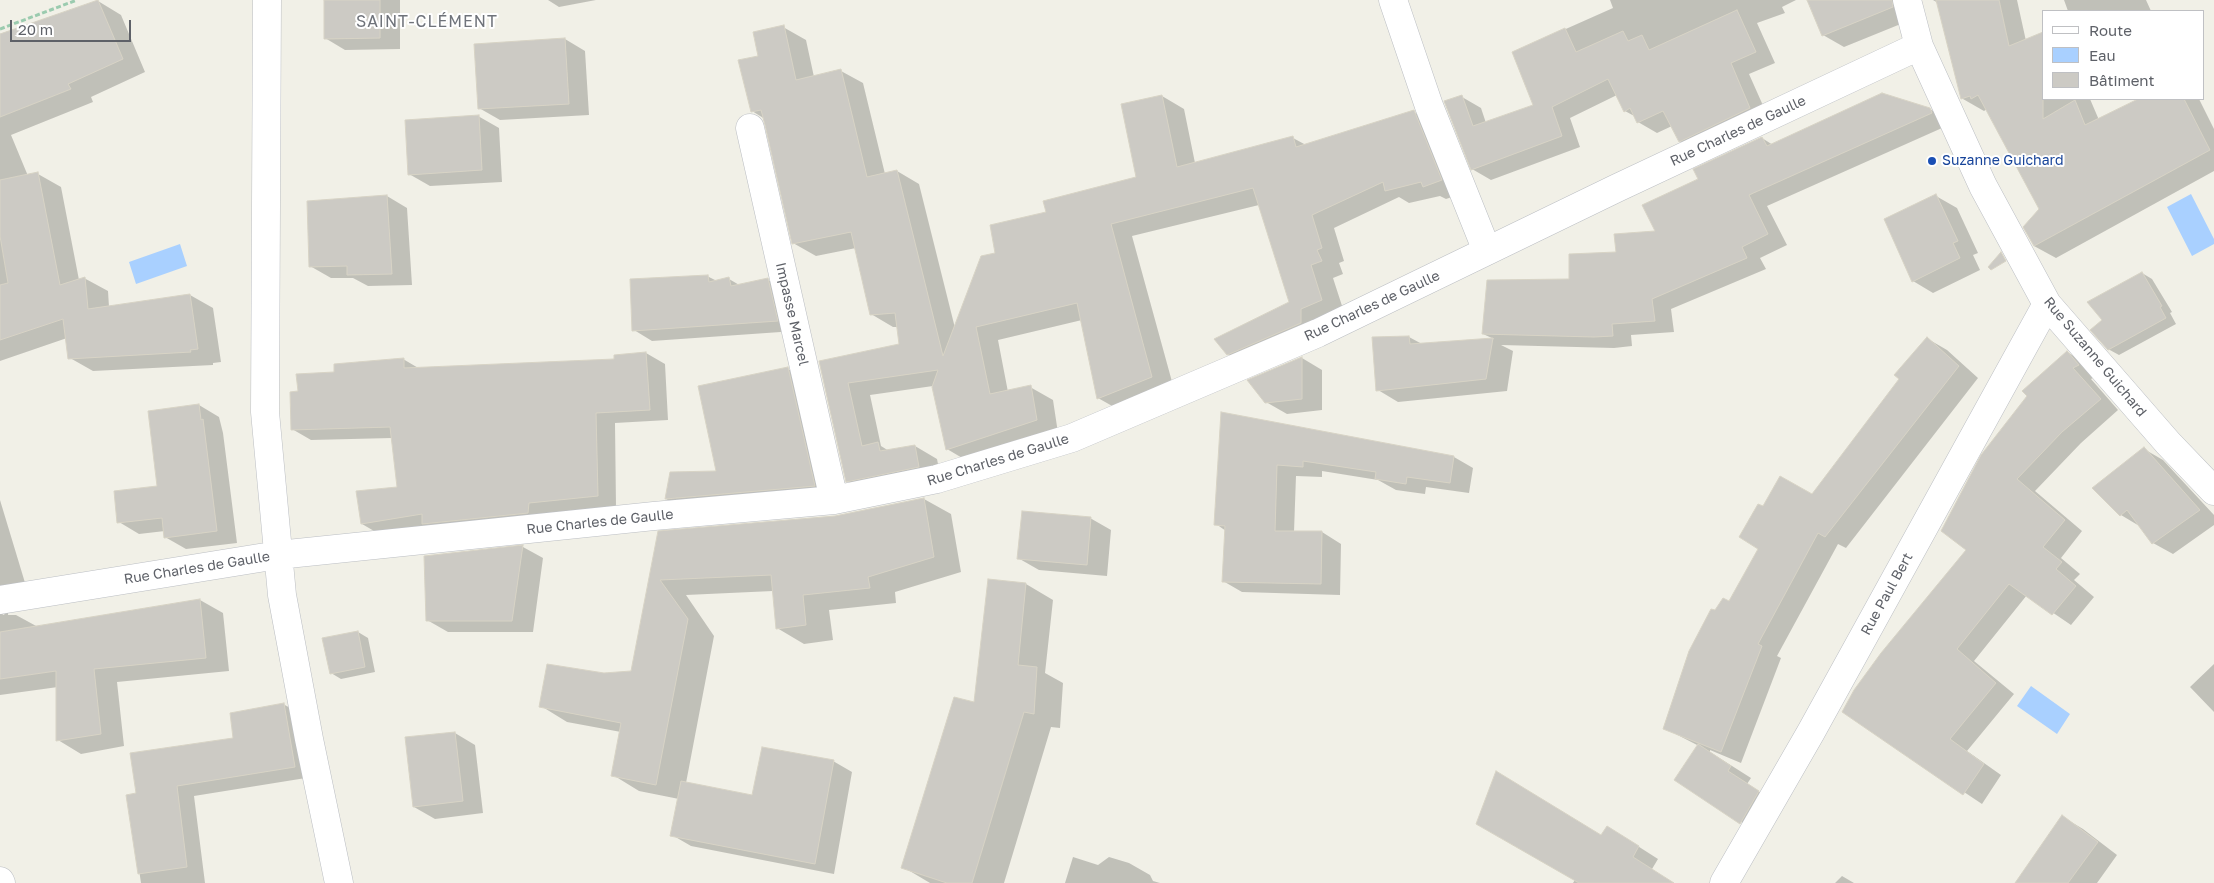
<!DOCTYPE html>
<html>
<head>
<meta charset="utf-8">
<style>
  body { margin:0 }
  #map { position:relative; width:2214px; height:883px; overflow:hidden; background:#f1f0e7; font-family:"Golos Text",sans-serif }
  canvas { display:block }
  .legend { position:absolute; left:2042px; top:10px; width:162px; height:90px; box-sizing:border-box; background:#fff; border:1px solid #bfc0c3; margin:0; padding:6px 9px; list-style:none; font-size:15px; color:#5e6168 }
  .legend li { display:flex; align-items:center; gap:10px; height:25px }
  .legend b { width:25px; border:1px solid #bfc0c3 }
  .scale { position:absolute; left:10px; top:20px; width:121px; height:22px; box-sizing:border-box; border:2px solid #5e6168; border-top:0; padding-left:6px; font-size:15px; line-height:18px; white-space:nowrap; color:#5e6168; -webkit-text-stroke:4px #fff; paint-order:stroke }
</style>
</head>
<body>
<div id="map">
<canvas width="2214" height="883"></canvas>
<ul class="legend">
<li><b style="height:6px;background:#fff"></b>Route</li>
<li><b style="height:14px;background:#a9d0ff"></b>Eau</li>
<li><b style="height:14px;background:#cccac4"></b>Bâtiment</li>
</ul>
<div class="scale">20 m</div>
</div>
<script>
const c = document.querySelector('canvas').getContext('2d');
c.lineJoin = 'round';
function fillPath(path, color) {
  c.fillStyle = color;
  c.fill(path, 'evenodd');
}
function shape(rows) {
  const path = new Path2D();
  for (const r of rows) {
    path.moveTo(r[0], r[1]);
    for (let i = 2; i < r.length; i += 2) path.lineTo(r[i], r[i + 1]);
  }
  return path;
}
function strokePath(path, color, width, dash) {
  c.strokeStyle = color;
  c.lineWidth = width;
  c.lineCap = dash ? 'butt' : 'round';
  c.setLineDash(dash || []);
  c.stroke(path);
}
function label(font, color, halo, rows, align = 'center') {
  c.font = font + ' "Golos Text",sans-serif';
  c.lineWidth = 4;
  c.setLineDash([]);
  c.textBaseline = 'middle';
  c.strokeStyle = halo;
  c.fillStyle = color;
  for (const [text, x, y, turn = 0] of rows) {
    c.save();
    c.translate(x, y);
    c.rotate((+turn || 0) * Math.PI / 180);
    c.textAlign = isNaN(turn) ? turn : align;
    if (halo) c.strokeText(text, 0, 0);
    c.fillText(text, 0, 0);
    c.restore();
  }
}
const water = shape([
  [2191,194,2214,239,2214,244,2192,256,2167,207],
  [180,244,187,266,136,284,129,262],
  [2031,686,2070,714,2057,734,2017,706]
]);
const shadow = shape([
  [325,0,400,0,400,49,345,50,325,38],
  [548,0,596,0,559,7],
  [1610,0,1796,0,1782,7,1785,13,1757,23,1775,63,1749,74,1769,119,1699,152,1680,141,1672,126,1657,133,1638,122,1636,117,1625,111,1617,95,1570,118,1580,147,1491,180,1472,169,1462,97,1481,108,1486,123,1535,106,1514,52,1613,8],
  [1809,0,1919,0,1913,19,1844,47,1823,35],
  [1933,0,2017,0,2026,41,2043,99,2090,99,2099,120,2140,99,2199,99,2214,129,2214,171,2056,258,2034,246,2040,209,1987,109,1984,111,1963,99,1938,3],
  [2064,0,2146,0,2151,11,2068,11],
  [98,1,121,15,145,72,91,97,93,102,11,135,28,176,38,174,61,187,79,280,84,278,108,291,109,307,190,295,213,308,221,362,213,363,213,365,93,371,70,358,67,338,0,361,0,34],
  [783,27,806,40,814,77,841,71,863,83,885,174,897,171,919,184,955,328,996,254,1047,213,1138,178,1162,96,1184,109,1195,163,1293,138,1306,145,1414,112,1436,125,1464,193,1446,199,1440,196,1409,203,1399,197,1334,228,1344,261,1339,263,1343,274,1333,278,1344,312,1250,367,1228,354,1290,303,1259,205,1132,236,1174,389,1121,411,1098,398,1082,320,998,340,1008,392,1030,387,1053,400,1058,433,969,462,947,449,933,386,870,395,881,446,889,451,915,446,937,459,941,479,869,494,847,481,820,362,901,345,898,327,893,327,871,314,856,248,816,256,793,243,765,119,752,111,759,57],
  [565,39,585,51,589,115,500,120,479,108],
  [1930,109,1949,121,1951,124,1767,206,1787,245,1760,258,1766,269,1671,309,1674,332,1631,335,1632,346,1614,348,1501,345,1513,351,1507,391,1398,402,1378,390,1409,337,1422,344,1494,339,1483,334,1570,280,1657,232,1700,179,1762,138,1773,145],
  [478,116,499,128,502,182,430,186,409,174],
  [387,196,407,208,412,285,368,286,353,278,331,278,310,266],
  [1936,196,1957,208,1978,253,1973,255,1980,270,1933,293,1913,281],
  [2142,273,2152,279,2172,312,2170,313,2176,324,2119,355,2108,349,2103,320],
  [707,276,717,281,729,279,741,286,768,280,786,290,795,331,652,341,634,330],
  [1928,339,1947,350,1978,378,1846,548,1838,544,1777,656,1781,658,1741,763,1710,750,1710,752,1751,778,1747,784,1778,804,1761,834,1741,822,1699,746,1664,728,1715,612,1730,603,1759,549,1763,508,1812,495,1901,379],
  [2067,352,2086,363,2097,376,2091,379,2118,410,2081,443,2035,491,2082,531,2061,558,2080,574,2074,580,2094,597,2071,625,2027,595,1974,661,2014,694,1967,751,2001,775,1982,804,1844,712,1968,550],
  [646,353,665,364,668,420,615,423,616,507,381,535,362,524,399,489,392,438,311,440,292,429,299,392,335,373,403,359,420,369,615,361],
  [1302,358,1322,370,1322,410,1287,414,1266,402],
  [788,369,809,381,835,497,687,511,666,499,717,472],
  [199,405,219,417,223,433,237,543,186,549,165,537,165,531,139,534,119,522,158,487],
  [1223,414,1454,457,1473,468,1469,493,1426,487,1425,494,1396,490,1378,480,1322,471,1322,477,1296,476,1294,532,1322,532,1341,544,1340,595,1242,592,1223,581,1226,531,1216,524],
  [2144,449,2163,460,2214,515,2214,525,2173,554,2153,543,2141,527,2121,515,2094,488],
  [924,499,951,514,961,572,895,592,896,603,829,610,833,640,804,644,777,628,773,591,686,595,714,636,686,783,753,797,833,761,852,772,834,874,691,846,672,835,679,799,639,791,613,775,621,732,567,722,541,706,604,674,632,672,659,532,836,517],
  [0,500,29,596,8,608,8,615,16,615,38,627,200,600,223,613,229,671,117,682,124,746,81,754,58,740,58,687,0,695,0,613,4,615,5,613,0,610],
  [1090,518,1111,530,1107,576,1039,570,1018,558],
  [523,547,543,558,533,632,448,632,427,620,425,557],
  [1026,584,1053,600,1045,673,1063,683,1060,728,1051,727,1004,883,930,883,903,867],
  [358,632,368,638,375,672,341,679,331,673],
  [2214,664,2214,712,2190,687],
  [283,704,301,714,312,777,194,796,205,883,141,883,128,796,138,794,235,739],
  [455,733,475,745,483,813,435,819,414,807],
  [2063,817,2083,829,2117,855,2097,883,2016,883],
  [1608,827,1658,859,1652,869,1668,883,1573,883],
  [1073,857,1098,865,1109,857,1129,863,1150,875,1153,881,1160,883,1065,883],
  [1842,876,1854,883,1835,883]
]);
const building = shape([
  [98,0,123,59,68,84,71,89,0,117,0,34,98,0],
  [324,0,380,0,380,38,324,39,324,0],
  [1807,0,1892,0,1893,7,1822,36,1807,0],
  [1936,0,1999,0,2009,46,2043,32,2043,119,2075,100,2085,125,2138,99,2184,99,2210,150,2034,246,2023,227,2039,209,1978,95,1971,99,1970,96,1961,99,1936,0],
  [1737,10,1756,52,1731,63,1750,108,1679,142,1663,111,1637,123,1630,108,1624,112,1608,79,1552,107,1562,136,1471,170,1444,101,1462,95,1473,126,1533,105,1512,52,1565,28,1576,52,1623,31,1628,41,1642,35,1649,50,1737,10],
  [784,25,796,80,841,69,867,177,897,170,943,356,981,256,995,253,990,225,1046,212,1043,201,1136,177,1121,104,1162,95,1177,167,1293,136,1296,147,1414,110,1442,180,1423,187,1421,182,1385,191,1383,182,1312,215,1322,248,1317,250,1322,261,1311,265,1322,300,1301,309,1301,323,1227,355,1214,339,1289,302,1253,188,1111,224,1152,377,1097,399,1077,303,976,327,990,394,1031,385,1037,420,946,450,932,387,938,370,848,383,862,446,878,442,880,451,915,445,919,467,846,482,819,361,899,344,895,313,870,315,851,232,792,244,765,125,761,110,751,112,738,60,758,56,753,32,784,25],
  [565,38,569,104,478,109,474,44,565,38],
  [1882,93,1930,108,1932,113,1749,195,1768,234,1742,247,1747,258,1652,299,1655,321,1612,324,1613,336,1594,337,1482,334,1487,280,1569,279,1569,254,1616,252,1614,234,1655,231,1642,205,1698,179,1693,169,1762,137,1767,146,1882,93],
  [479,115,482,170,408,175,405,120,479,115],
  [38,172,60,285,85,277,88,309,190,294,198,349,190,350,191,352,68,359,63,319,0,340,0,285,8,283,0,236,0,180,38,172],
  [1936,194,1958,241,1953,243,1960,258,1912,282,1884,219,1936,194],
  [387,195,392,274,347,275,347,266,309,267,307,201,387,195],
  [2001,252,2006,261,1991,270,1988,267,2001,252],
  [2142,272,2162,306,2160,307,2166,318,2108,350,2090,330,2102,320,2087,302,2142,272],
  [708,275,709,282,729,277,731,286,768,278,778,321,632,331,630,279,708,275],
  [1409,336,1410,344,1493,338,1486,379,1376,391,1372,337,1409,336],
  [1927,337,1959,366,1825,537,1818,533,1758,644,1762,646,1721,752,1663,729,1689,651,1711,609,1715,610,1723,598,1729,601,1758,549,1739,537,1758,504,1763,506,1780,476,1812,494,1899,379,1894,375,1927,337],
  [2067,351,2079,365,2073,368,2101,399,2062,432,2017,479,2065,520,2043,547,2062,562,2056,569,2076,586,2052,615,2009,584,1957,649,1996,683,1950,739,1984,764,1963,795,1842,712,1854,690,1881,653,1966,550,1941,531,1981,455,2027,396,2022,391,2067,351],
  [646,352,650,410,596,413,598,496,529,503,528,513,422,524,422,514,361,524,356,491,397,487,390,427,291,430,290,392,298,391,296,374,334,372,334,364,404,358,404,368,614,359,614,355,646,352],
  [1302,357,1302,399,1265,403,1247,380,1302,357],
  [788,367,815,486,665,499,670,472,716,471,698,386,788,367],
  [199,404,201,420,203,419,217,531,164,538,162,518,117,523,114,491,157,486,148,411,199,404],
  [1221,412,1454,456,1450,483,1407,477,1406,484,1375,479,1376,472,1303,461,1303,467,1277,465,1275,531,1322,531,1321,584,1222,582,1225,526,1214,525,1221,412],
  [2144,447,2200,510,2152,544,2127,510,2120,516,2092,488,2144,447],
  [924,498,934,557,868,577,870,588,803,595,806,625,776,629,771,575,660,580,688,619,656,785,611,776,621,723,539,707,547,664,604,673,631,671,658,531,835,516,924,498],
  [1022,511,1091,517,1087,565,1017,559,1022,511],
  [523,545,512,621,426,621,424,556,523,545],
  [988,579,1026,583,1018,665,1037,667,1034,714,1024,712,972,883,947,883,901,868,954,697,974,702,988,579],
  [200,599,206,658,94,669,101,734,56,741,56,671,0,679,0,632,200,599],
  [358,631,365,667,330,674,322,638,358,631],
  [284,703,295,767,177,786,187,867,138,874,126,795,136,793,130,753,233,738,230,713,284,703],
  [455,732,463,801,413,807,405,737,455,732],
  [1698,744,1731,766,1728,771,1759,791,1740,824,1674,780,1698,744],
  [762,747,834,760,815,864,670,836,681,781,752,795,762,747],
  [1496,771,1601,835,1607,826,1639,846,1633,857,1674,883,1579,883,1476,824,1496,771],
  [2062,815,2098,842,2068,883,2015,883,2062,815]
]);
const path = shape([
  [0,29,77,0]
]);
const minor = shape([
  [267,0,265,412,282,595,309,739,339,883],
  [1393,0,1429,106,1487,251],
  [1907,0,1919,46,1983,186,2047,304,2168,443,2214,491],
  [750,128,834,500],
  [0,600,278,555,654,516,834,500,937,479,1072,438,1318,333,1617,188,1919,46],
  [0,881,1,883],
  [1724,883,1811,732,2047,304]
]);
const markers = [
  [1932,161,5,"#1a4fb4"]
];
const streetNames = [
  ["Rue Charles de Gaulle",1738,131,-25],
  ["Rue Charles de Gaulle",1372,306,-25],
  ["Impasse Marcel",792,314,77],
  ["Rue Suzanne Guichard",2095,357,50],
  ["Rue Charles de Gaulle",998,460,-17],
  ["Rue Charles de Gaulle",600,522,-6],
  ["Rue Charles de Gaulle",197,568,-9],
  ["Rue Paul Bert",1887,594,-61]
];
const transitNames = [
  ["Suzanne Guichard",1942,161]
];
const quarterNames = [
  ["SAINT-CLÉMENT",427,22]
];
fillPath(water, '#a9d0ff');
fillPath(shadow, '#0003');
fillPath(building, '#cccac4');
strokePath(building, '#d7d3c5', 1);
strokePath(minor, '#bbbec3', 29);
strokePath(path, '#9bcbaf', 3, [5, 2.5]);
strokePath(minor, '#fff', 28);
for (const [x, y, r, color] of markers) {
  const dot = new Path2D();
  dot.arc(x, y, r, 0, 2 * Math.PI);
  c.fillStyle = color;
  c.fill(dot);
  strokePath(dot, '#fff', 2);
}
label('14px', '#5e6168', '#fff', streetNames);
label('14px', '#164399', '#fff', transitNames, 'left');
c.letterSpacing = '1px';
label('16px', '#6f737a', '#fff', quarterNames);
c.letterSpacing = '0px';
</script>
</body>
</html>
